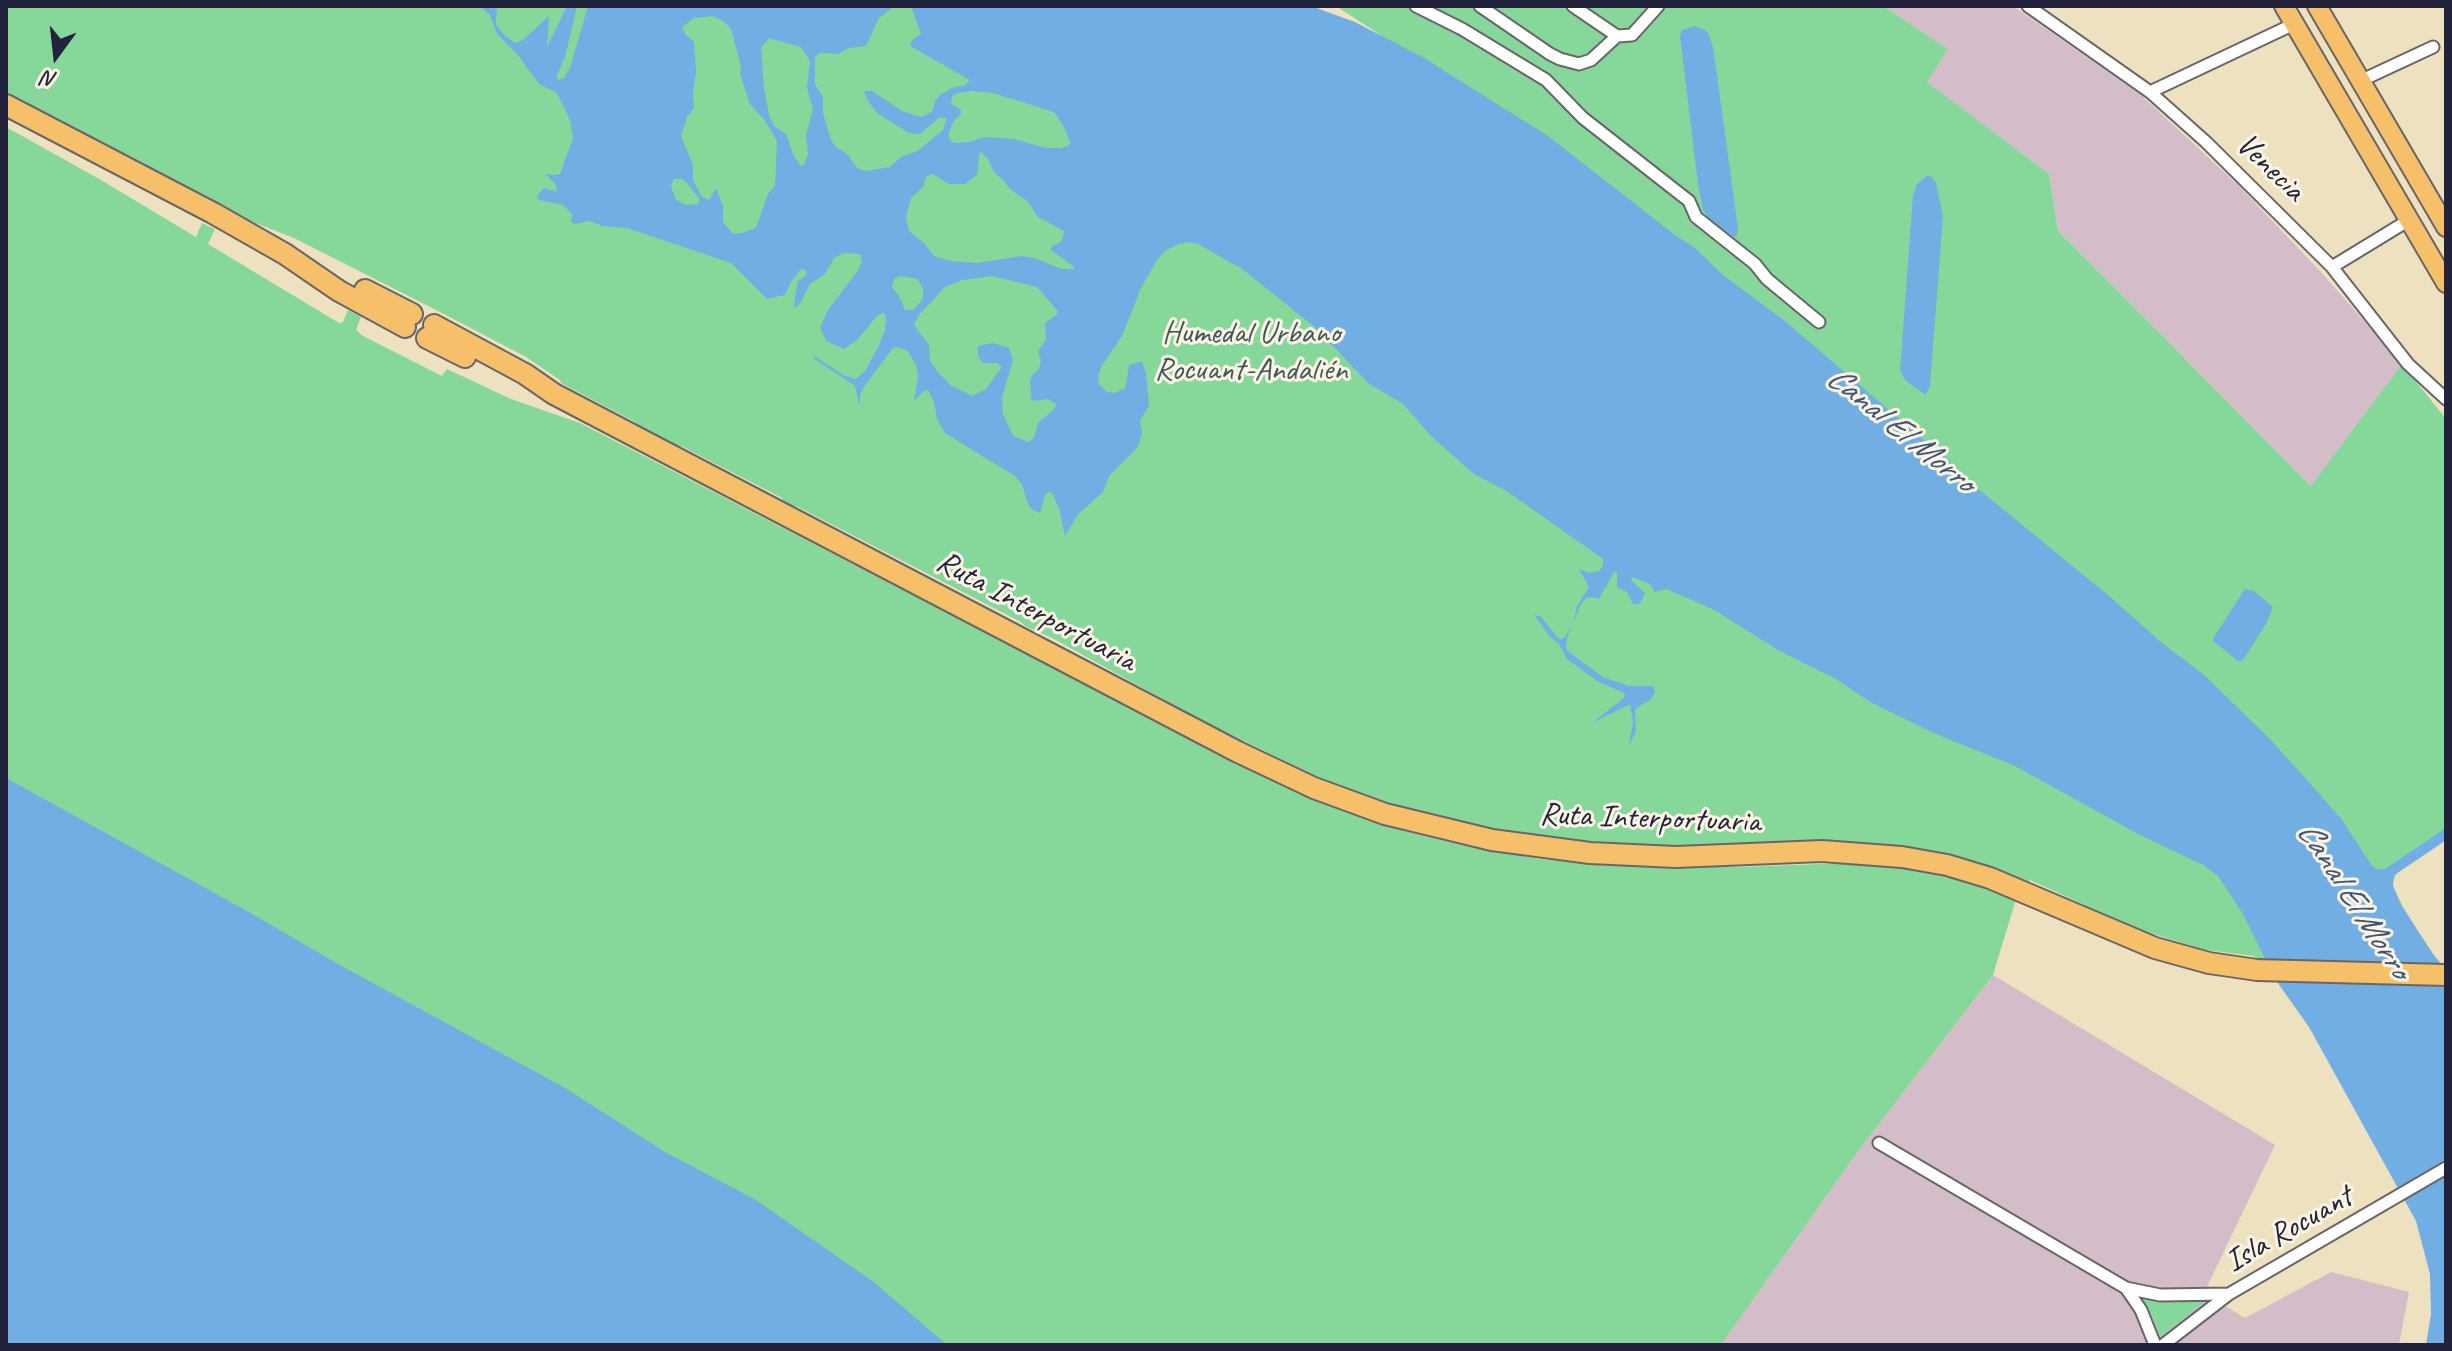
<!DOCTYPE html>
<html>
<head>
<meta charset="utf-8">
<style>
  body { margin:0 }
  #map { position:relative; width:2452px; height:1351px; overflow:hidden; background:#eee1bf; font-family:Caveat,sans-serif }
  canvas { display:block }
  .frame { position:absolute; inset:0; border:8px solid #22223b; pointer-events:none }
  .north { position:absolute; left:16px; top:16px; width:80px; height:80px; -webkit-text-stroke:6px #fcf5e5; paint-order:stroke; rotate:195deg; font-size:22px; font-weight:700; line-height:32px; text-align:center; color:#22223b }
  .north::after { content:''; display:block; margin:auto; width:28px; height:36px; background:#22223b; clip-path:polygon(50% 0,100% 100%,50% 72%,0 100%) }
</style>
</head>
<body>
<div id="map">
<canvas width="2452" height="1351"></canvas>
<div class="frame"></div>
<div class="north">N</div>
</div>
<script>
const c = document.querySelector('canvas').getContext('2d');
c.lineJoin = 'round';
function fillPath(path, color) {
  c.fillStyle = color;
  c.fill(path, 'evenodd');
}
function shape(rows) {
  const path = new Path2D();
  for (const r of rows) {
    path.moveTo(r[0], r[1]);
    for (let i = 2; i < r.length; i += 2) path.lineTo(r[i], r[i + 1]);
  }
  return path;
}
function strokePath(path, color, width, dash) {
  c.strokeStyle = color;
  c.lineWidth = width;
  c.lineCap = dash ? 'butt' : 'round';
  c.setLineDash(dash || []);
  c.stroke(path);
}
function label(font, color, halo, rows, align = 'center') {
  c.font = font + ' Caveat,sans-serif';
  c.lineWidth = 6;
  c.setLineDash([]);
  c.textBaseline = 'middle';
  c.strokeStyle = halo;
  c.fillStyle = color;
  for (const [text, x, y, turn = 0] of rows) {
    c.save();
    c.translate(x, y);
    c.rotate((+turn || 0) * Math.PI / 180);
    c.textAlign = isNaN(turn) ? turn : align;
    if (halo) c.strokeText(text, 0, 0);
    c.fillText(text, 0, 0);
    c.restore();
  }
}
const industrial = shape([
  [1883,6,2013,6,2142,96,2240,187,2319,270,2402,364,2312,487,2058,231,2049,174,1926,82,1948,49],
  [1993,975,2275,1145,2204,1293,2245,1318,2331,1272,2409,1292,2399,1345,1721,1345,1856,1154]
]);
const green = shape([
  [6,6,1312,6,1382,36,1336,6,1883,6,1948,49,1927,82,2049,174,2058,231,2311,486,2402,364,2446,419,2446,830,2395,866,2398,869,2392,884,2403,907,2424,942,2446,971,2446,1345,2434,1308,2429,1265,2420,1226,2382,1150,2307,1022,2278,980,2254,956,2206,950,2137,929,2030,880,2027,883,1919,850,1839,842,1677,847,1566,840,1502,832,1393,806,1335,785,1204,722,1054,639,1025,626,1021,622,796,506,793,508,785,504,782,498,681,446,675,447,637,425,635,422,561,383,560,380,526,357,442,313,294,238,253,222,232,211,229,212,209,202,205,197,6,93],
  [6,127,101,180,196,237,202,223,215,229,208,244,339,323,343,322,348,310,361,317,356,330,363,336,442,376,447,369,511,399,580,423,1073,678,1218,755,1314,799,1389,827,1419,835,1479,849,1540,859,1602,865,1650,867,1741,867,1848,863,1892,866,1956,879,2016,899,1993,975,1856,1154,1721,1345,835,1345,6,845],
  [2137,1297,2167,1301,2208,1299,2160,1337,2153,1317]
]);
const water = shape([
  [479,6,497,6,496,24,503,34,515,43,523,40,549,16,547,47,567,6,577,6,565,57,556,77,558,80,564,78,570,68,588,6,895,6,879,18,866,46,849,48,838,54,820,53,815,57,815,84,823,97,823,113,831,140,835,146,848,155,857,168,865,171,890,167,901,157,919,150,943,130,947,119,940,117,920,134,909,133,877,113,868,101,864,91,872,91,902,111,921,117,932,112,935,101,940,95,952,88,965,85,970,80,910,46,912,40,921,34,911,6,1311,6,1355,22,1424,58,1548,136,1675,235,1695,248,1723,275,1785,321,1918,435,1934,447,1977,488,2109,596,2162,643,2204,675,2269,738,2315,789,2342,820,2372,866,2377,869,2390,870,2394,874,2393,886,2400,903,2433,954,2446,970,2446,1345,2426,1345,2431,1314,2430,1274,2416,1221,2309,1027,2275,979,2243,914,2218,876,2205,866,2140,835,2013,765,1938,735,1872,703,1836,679,1778,650,1716,611,1692,600,1666,589,1655,592,1650,584,1632,577,1631,580,1645,593,1640,604,1633,604,1627,592,1617,587,1617,572,1614,572,1599,599,1592,597,1586,598,1581,604,1567,638,1566,650,1603,677,1629,686,1651,686,1654,687,1655,692,1651,699,1635,709,1636,732,1629,745,1633,723,1630,704,1592,723,1625,697,1624,693,1597,681,1567,659,1559,644,1549,636,1534,614,1541,617,1558,638,1561,639,1565,637,1573,624,1577,606,1589,587,1579,569,1590,573,1599,571,1603,566,1603,559,1508,492,1474,474,1431,436,1403,404,1368,383,1316,328,1242,269,1198,244,1190,242,1179,244,1165,251,1157,260,1141,288,1122,336,1101,367,1098,377,1099,384,1107,392,1114,393,1124,389,1126,385,1129,365,1142,361,1146,374,1149,406,1140,420,1142,433,1138,447,1109,476,1103,492,1078,514,1065,536,1059,508,1052,493,1048,492,1045,495,1040,513,1033,510,1028,504,1022,485,1015,476,945,433,937,419,934,402,929,391,925,390,914,401,918,376,916,365,908,351,897,347,893,348,866,384,861,392,859,405,855,386,815,359,813,355,845,376,856,379,865,371,879,345,885,330,886,317,884,313,878,315,857,340,844,349,826,341,820,327,828,310,859,269,862,261,860,254,844,253,834,258,825,274,810,284,800,304,794,308,797,282,806,275,807,272,805,270,801,269,791,282,785,295,767,299,731,263,627,228,602,226,590,221,575,224,571,222,572,214,563,205,539,200,537,196,544,188,557,192,556,185,546,174,554,175,560,174,573,138,570,120,557,93,539,84,517,54,497,34,490,15],
  [713,16,723,21,731,29,741,66,740,74,750,104,765,121,777,141,775,186,768,194,756,228,742,233,733,234,723,222,723,206,716,188,709,200,702,197,693,180,693,165,681,136,687,117,694,108,693,92,696,72,694,42,685,34,682,27,694,18],
  [769,38,801,47,810,61,807,88,813,109,806,135,808,154,804,165,801,166,794,157,786,134,775,127,769,115,764,88,761,48],
  [972,91,993,93,1054,112,1063,125,1070,142,1069,146,1061,148,1046,148,1014,139,984,137,969,142,954,143,948,137,949,133,953,122,961,114,961,110,951,104,952,96,958,93],
  [980,151,988,159,994,172,1003,180,1010,189,1027,201,1038,217,1064,231,1062,241,1051,247,1051,250,1073,266,1075,269,1062,269,1034,258,1022,256,977,263,950,261,934,256,925,244,909,231,906,217,911,198,923,187,926,177,933,174,949,184,965,184,977,175],
  [674,179,682,179,687,183,700,200,698,204,687,205,676,200,671,186],
  [900,276,917,279,923,288,923,299,913,310,905,310,899,296,892,287,894,279],
  [992,276,1037,287,1058,311,1056,315,1045,323,1046,340,1038,351,1041,361,1039,369,1033,374,1030,381,1031,399,1034,401,1048,399,1056,404,1055,408,1038,423,1034,438,1028,442,1013,436,1003,414,1002,397,1013,360,1009,348,993,343,978,346,978,357,983,363,997,363,1002,367,986,389,972,396,950,385,938,372,930,361,929,345,914,325,919,315,945,287,963,280],
  [1695,26,1707,31,1713,47,1738,228,1737,235,1734,237,1710,220,1703,210,1698,184,1680,36,1682,30],
  [1927,176,1932,177,1936,183,1943,216,1930,386,1926,395,1906,381,1900,371,1913,195,1917,184],
  [2245,589,2254,591,2273,607,2266,624,2243,660,2238,661,2213,641,2214,637],
  [6,778,247,911,338,964,565,1088,665,1152,756,1200,875,1283,947,1345,6,1345]
]);
const canal = shape([
  [2381,878,2446,834]
]);
const street = shape([
  [1416,6,1462,29,1546,80,1583,118,1689,201,1696,217,1755,264,1767,279,1819,322],
  [1480,6,1550,54,1560,59,1579,64,1591,60,1617,36,1632,35,1658,6],
  [1573,6,1617,36],
  [2028,6,2150,92,2206,142,2332,267,2408,364,2446,399],
  [2360,81,2433,47],
  [2150,92,2294,24],
  [2332,267,2409,220],
  [1879,1143,2126,1288,2160,1295,2229,1294],
  [2126,1288,2141,1310,2155,1345],
  [2163,1345,2229,1294,2446,1168]
]);
const primary = shape([
  [2284,6,2446,283],
  [2317,6,2446,227]
]);
const highway = shape([
  [6,105,213,213,285,254,339,291,405,327],
  [365,290,412,314],
  [434,325,525,374,554,394,1238,752,1314,788,1385,814,1492,840,1590,853,1676,857,1822,851,1902,857,1947,865,1990,878,2155,948,2209,963,2257,970,2446,975],
  [427,338,465,357]
]);
const streetNames = [
  ["Venecia",2270,168,44],
  ["Ruta Interportuaria",1036,612,28],
  ["Ruta Interportuaria",1650,819,2],
  ["Isla Rocuant",2289,1230,-30]
];
const parkNames = [
  ["Humedal Urbano",1251,334],
  ["Rocuant-Andalién",1251,371]
];
const waterNames = [
  ["Canal El Morro",1900,430,39],
  ["Canal El Morro",2353,900,57]
];
fillPath(industrial, '#d2bdc8');
fillPath(green, '#85d89a');
fillPath(water, '#71aee3');
strokePath(canal, '#71aee3', 10);
strokePath(street, '#696569', 15);
strokePath(primary, '#696569', 22);
strokePath(highway, '#696569', 24);
strokePath(street, '#fff', 11);
strokePath(primary, '#f6c06b', 18);
strokePath(highway, '#f6c06b', 20);
label('32px', '#22223b', '#fcf5e5', streetNames);
label('32px', '#405958', '#fcf5e5', parkNames);
label('italic 34px', '#3e5376', '#fcf5e5', waterNames);
</script>
</body>
</html>
